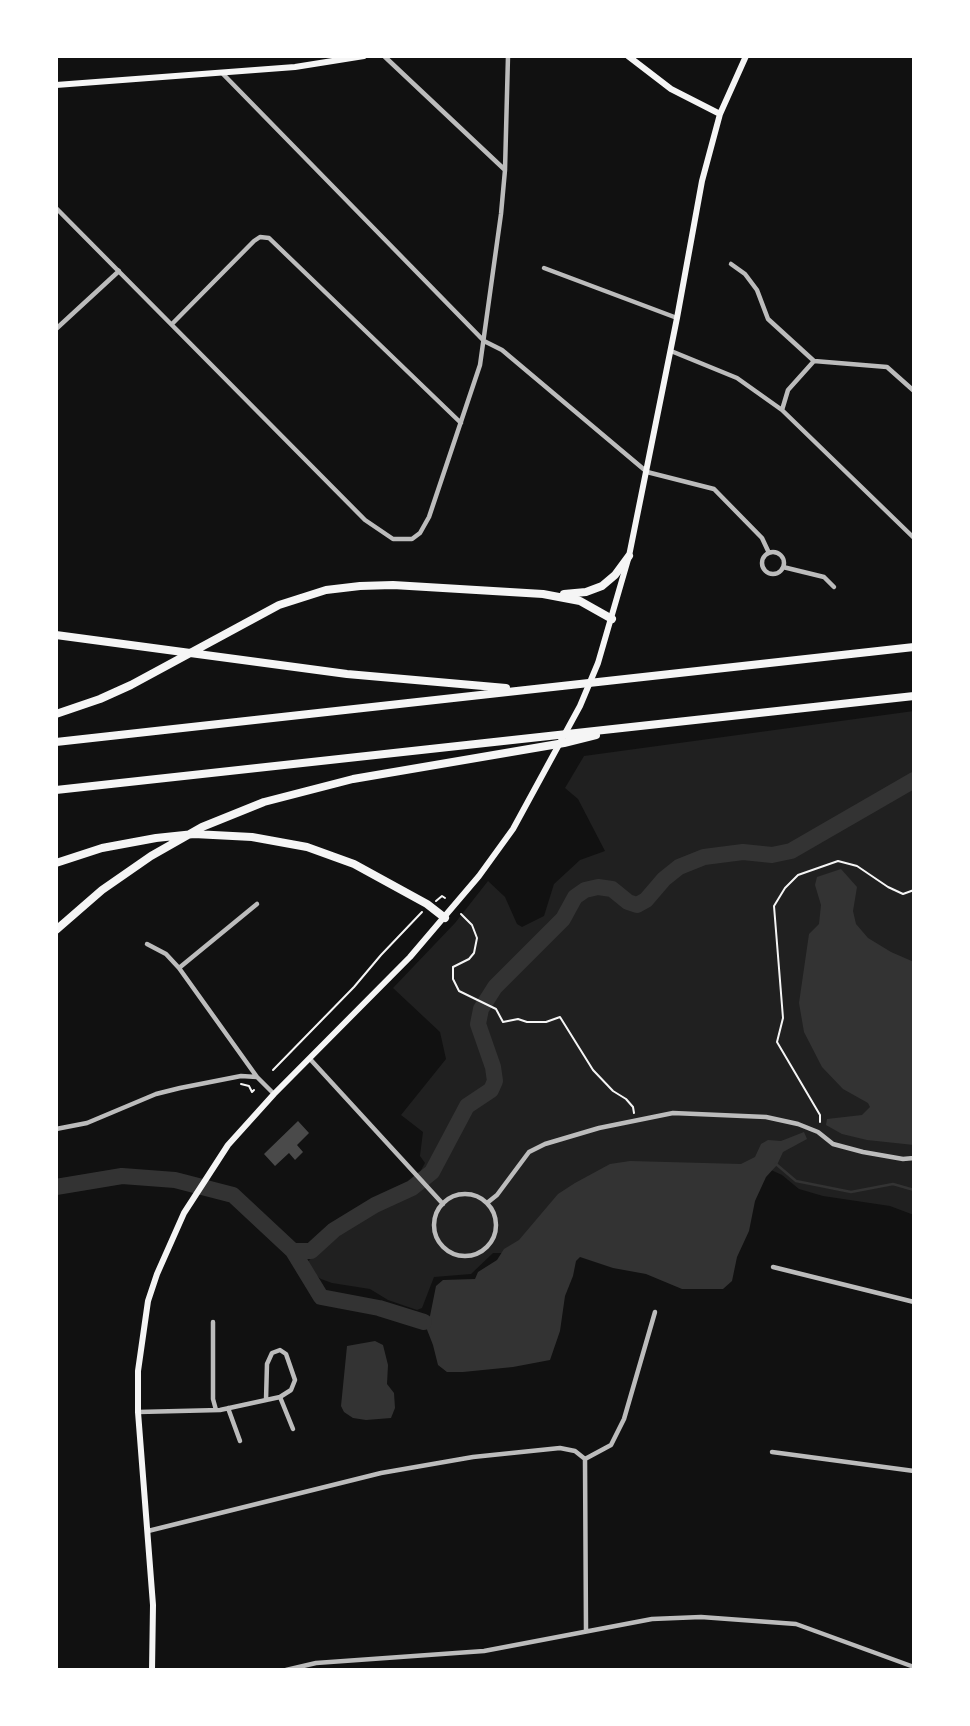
<!DOCTYPE html>
<html>
<head>
<meta charset="utf-8">
<style>
  body { margin:0 }
  #map { position:relative; width:970px; height:1726px; overflow:hidden; background:#111; font-family:Raleway,sans-serif }
  canvas { display:block }
  .frame { position:absolute; inset:0; border:58px solid #fff; pointer-events:none }
</style>
</head>
<body>
<div id="map">
<canvas width="970" height="1726"></canvas>
<div class="frame"></div>
</div>
<script>
const c = document.querySelector('canvas').getContext('2d');
c.lineJoin = 'round';
function fillPath(path, color) {
  c.fillStyle = color;
  c.fill(path, 'evenodd');
}
function shape(rows) {
  const path = new Path2D();
  for (const r of rows) {
    if (r.length === 3) {
      path.moveTo(r[0] + r[2], r[1]);
      path.arc(r[0], r[1], r[2], 0, 2 * Math.PI);
      continue;
    }
    path.moveTo(r[0], r[1]);
    for (let i = 2; i < r.length; i += 2) path.lineTo(r[i], r[i + 1]);
  }
  return path;
}
function strokePath(path, color, width, dash) {
  c.strokeStyle = color;
  c.lineWidth = width;
  c.lineCap = dash ? 'butt' : 'round';
  c.setLineDash(dash || []);
  c.stroke(path);
}
const green = shape([
  [914,711,914,1215,890,1206,823,1196,799,1189,782,1175,758,1164,510,1253,493,1253,471,1274,434,1277,422,1308,417,1310,388,1300,370,1289,332,1283,321,1279,314,1274,307,1263,316,1252,415,1181,425,1163,420,1156,423,1132,401,1115,446,1059,440,1032,393,988,455,923,488,881,505,897,517,924,522,927,544,916,554,884,580,860,605,851,578,799,565,788,584,756]
]);
const water = shape([
  [841,869,857,887,853,911,856,924,868,938,891,952,914,962,914,1145,867,1140,842,1134,826,1125,827,1119,862,1115,870,1107,868,1103,843,1089,822,1067,804,1032,799,1003,809,934,819,924,821,905,815,885,817,877],
  [804,1132,807,1139,783,1152,777,1165,766,1177,755,1201,749,1231,737,1257,732,1281,723,1289,682,1289,646,1274,613,1268,580,1257,576,1261,573,1276,565,1296,560,1331,550,1360,513,1367,463,1372,447,1372,438,1365,433,1345,424,1322,430,1316,436,1286,443,1280,475,1279,478,1272,497,1260,504,1249,519,1240,558,1194,575,1183,610,1164,630,1161,741,1164,755,1157,761,1144,768,1140,781,1141],
  [375,1341,383,1345,388,1365,387,1384,394,1393,395,1408,391,1418,366,1420,353,1418,344,1412,341,1406,347,1346]
]);
const stream = shape([
  [776,1164,796,1181,851,1192,893,1184,914,1190]
]);
const river = shape([
  [56,1187,122,1176,175,1180,233,1195,293,1251,321,1297,379,1308,424,1322],
  [293,1251,311,1251,334,1230,375,1205,412,1188,432,1172,467,1106,491,1090,495,1081,493,1067,478,1024,481,1009,495,987,563,919,575,897,585,890,598,887,612,889,628,902,637,905,646,900,664,879,679,867,704,857,743,852,772,855,791,851,914,780]
]);
const building = shape([
  [298,1121,309,1133,297,1145,303,1152,295,1160,289,1153,275,1166,264,1154]
]);
const path = shape([
  [436,901,442,896,445,898],
  [461,914,472,925,477,938,474,953,469,959,453,967,453,979,459,991,496,1009,503,1022,518,1019,527,1022,546,1022,560,1017,593,1070,613,1091,626,1099,633,1107,634,1113],
  [273,1070,354,987,381,955,422,912],
  [241,1084,249,1086,252,1092,254,1090],
  [820,1122,820,1115,777,1042,783,1018,774,906,785,888,798,875,838,861,857,866,888,887,903,894,914,890]
]);
const minor = shape([
  [384,56,505,170],
  [223,74,484,341,502,350,647,472,714,489,762,538,769,553],
  [56,208,365,520,393,539,412,539,420,533,429,517,480,365,501,214,505,170,508,56],
  [731,264,745,274,757,290,768,319,814,361,788,390,782,410],
  [544,268,677,318],
  [172,324,254,241,260,237,269,238,461,423],
  [56,329,119,271],
  [671,351,737,378,782,410,914,538],
  [814,361,887,367,914,391],
  [773,563,11],
  [783,567,824,577,834,587],
  [147,944,166,954,179,968,257,1077,274,1094],
  [179,968,257,904],
  [310,1059,443,1204],
  [56,1129,87,1123,156,1094,180,1088,241,1076,257,1077],
  [465,1225,31],
  [487,1203,497,1195,529,1152,545,1144,599,1128,673,1113,766,1117,798,1124,818,1132,833,1144,863,1152,903,1159,914,1158],
  [773,1267,914,1302],
  [213,1322,213,1399,216,1410],
  [280,1397,293,1429],
  [228,1408,240,1441],
  [138,1412,220,1410,280,1397,291,1390,295,1380,286,1354,280,1350,272,1353,267,1364,266,1400],
  [772,1452,914,1471],
  [585,1459,586,1631],
  [585,1459,611,1445,624,1419,655,1312],
  [148,1531,381,1473,473,1457,560,1448,575,1451,585,1459],
  [286,1670,316,1663,484,1651,652,1619,701,1617,796,1624,914,1667]
]);
const secondary = shape([
  [628,56,671,89,720,114],
  [56,85,295,67,364,56],
  [152,1670,153,1605,138,1412,138,1371,148,1301,157,1274,184,1213,228,1145,274,1094,410,957,479,876,513,829,580,706,598,663,629,556,677,318,702,181,720,114,746,56]
]);
const motorway = shape([
  [564,594,586,592,602,586,615,575,629,556],
  [56,635,347,674,506,688],
  [56,714,100,699,131,685,279,605,326,590,360,586,393,585,543,594,580,601,612,619],
  [56,742,914,647],
  [56,790,914,696],
  [56,863,102,848,156,838,194,834,252,837,307,847,354,864,427,904,445,918],
  [56,930,102,890,151,856,202,827,264,802,353,779,564,743,596,735]
]);
fillPath(green, '#202020');
fillPath(water, '#333');
strokePath(stream, '#333', 2.5);
strokePath(river, '#333', 16);
fillPath(building, '#4a4a4a');
strokePath(path, '#f5f5f5', 2);
strokePath(minor, '#bcbcbc', 4.5);
strokePath(secondary, '#f5f5f5', 6);
strokePath(motorway, '#f5f5f5', 8);
</script>
</body>
</html>
